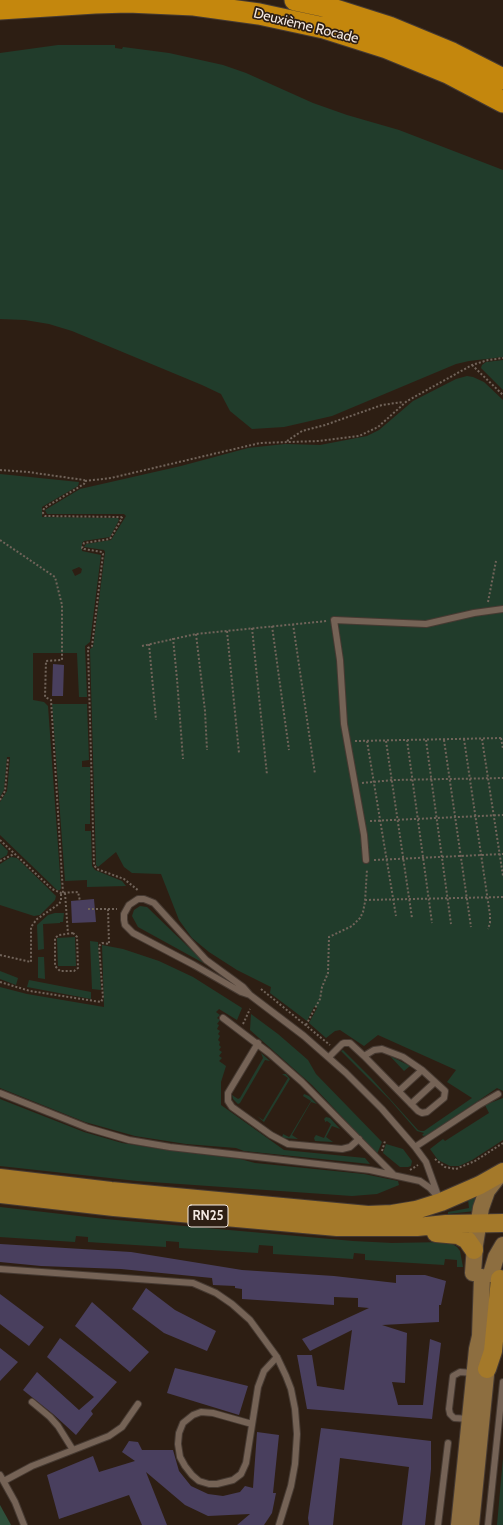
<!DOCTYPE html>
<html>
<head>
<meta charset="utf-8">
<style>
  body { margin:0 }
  canvas { display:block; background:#2d1e13 }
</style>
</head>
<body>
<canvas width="503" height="1525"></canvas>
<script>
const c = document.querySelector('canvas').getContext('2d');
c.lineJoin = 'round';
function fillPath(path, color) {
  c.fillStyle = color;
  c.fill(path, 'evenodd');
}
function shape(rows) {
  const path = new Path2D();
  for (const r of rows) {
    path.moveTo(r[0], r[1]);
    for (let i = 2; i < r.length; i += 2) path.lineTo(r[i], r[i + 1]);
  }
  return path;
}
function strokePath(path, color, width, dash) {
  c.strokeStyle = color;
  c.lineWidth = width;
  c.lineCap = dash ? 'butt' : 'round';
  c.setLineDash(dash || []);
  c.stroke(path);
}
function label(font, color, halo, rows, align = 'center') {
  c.font = font + ' Cabin,sans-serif';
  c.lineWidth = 3.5;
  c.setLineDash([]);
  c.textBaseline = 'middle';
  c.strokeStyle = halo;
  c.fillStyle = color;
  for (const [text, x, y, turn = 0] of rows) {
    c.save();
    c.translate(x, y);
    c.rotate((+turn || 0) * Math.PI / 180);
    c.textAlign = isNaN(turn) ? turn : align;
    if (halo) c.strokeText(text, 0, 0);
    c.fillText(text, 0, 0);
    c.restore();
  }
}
const green = shape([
  [58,45,115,45,115,48,122,49,123,47,169,53,223,65,246,73,313,103,347,115,399,130,503,170,503,357,469,361,456,364,332,416,284,427,252,429,230,411,221,394,202,385,72,331,49,324,25,320,0,319,0,53],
  [503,360,503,390,481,368,482,365,486,362],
  [467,376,473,377,484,382,503,400,503,1091,497,1088,428,1135,424,1136,422,1135,424,1133,417,1131,390,1100,341,1051,343,1050,372,1079,418,1130,421,1131,424,1131,472,1098,447,1082,456,1070,378,1035,364,1046,340,1030,335,1031,326,1038,309,1023,317,1008,314,1007,307,1021,270,993,271,987,237,970,209,952,192,938,179,920,161,874,132,873,124,867,116,852,98,867,96,865,90,649,93,647,105,552,104,550,84,547,86,544,111,540,126,516,124,514,47,514,45,510,80,489,181,466,248,448,285,444,320,445,367,436,379,430,413,401,456,379],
  [0,474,79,482,78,486,42,507,42,517,118,518,119,520,110,537,84,541,82,543,82,551,101,555,90,642,85,646,87,697,79,697,77,653,33,653,33,700,44,702,48,706,61,888,60,890,57,890,0,835,0,802,7,791,10,757,7,757,4,790,0,797],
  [79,567,82,569,81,573,75,576,72,570],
  [52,704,87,704,89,760,82,761,82,767,90,767,90,824,85,824,85,831,91,831,92,866,95,870,122,881,126,886,87,887,87,880,65,881],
  [0,843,8,851,7,855,0,859],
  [11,857,17,858,56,896,55,900,40,915,34,916,0,905,0,864],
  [140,906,147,907,207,965,138,927,132,916,134,910],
  [55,913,64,913,63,922,60,922,60,923,43,924,44,949,38,950,37,925,48,915],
  [75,937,76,966,58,966,57,938],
  [90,941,98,942,101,990,92,989],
  [102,945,123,949,159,961,193,977,242,1008,237,1020,219,1009,216,1012,220,1015,217,1018,220,1020,217,1024,219,1025,217,1029,220,1031,218,1034,220,1036,218,1040,220,1042,219,1045,221,1047,219,1050,222,1052,219,1056,222,1058,219,1061,226,1066,221,1082,221,1105,284,1150,365,1158,370,1164,244,1151,236,1148,186,1144,135,1136,85,1122,0,1088,0,987,27,994,104,1007],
  [38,957,44,957,45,979,38,978],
  [0,971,18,978,16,985,0,979],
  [29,980,91,992,91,999,27,987],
  [251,1014,278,1034,308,1060,316,1074,382,1142,377,1154,312,1085,250,1030],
  [261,1053,270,1061,265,1060,240,1103,238,1104,233,1099,232,1095,238,1099,240,1098,263,1058],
  [390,1056,410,1066,404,1071],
  [282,1074,286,1074,290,1079,264,1122,257,1116,263,1120,288,1078],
  [304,1094,309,1096,317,1104,311,1102,292,1135,298,1139,282,1138,283,1134,289,1137,290,1136,311,1101,303,1096],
  [503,1098,503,1140,472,1160,459,1166,450,1166,438,1160,430,1149,443,1139,445,1141,489,1113,485,1105],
  [0,1099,84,1132,122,1143,166,1150,240,1159,255,1163,364,1174,398,1181,399,1185,377,1194,352,1196,137,1181,0,1166],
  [326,1117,330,1118,340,1129,332,1126,326,1137,333,1142,315,1141,314,1138,316,1135,324,1138,331,1124,327,1121,325,1122,325,1121,324,1119],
  [386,1144,403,1149,412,1161,411,1166,408,1167,400,1167,383,1153],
  [482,1190,475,1211,448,1214,448,1212,469,1208,468,1199],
  [0,1207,105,1219,353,1241,392,1243,447,1242,454,1245,457,1247,460,1251,463,1267,457,1267,457,1260,445,1259,444,1265,365,1260,365,1254,354,1253,353,1259,273,1254,273,1246,259,1245,258,1253,179,1248,179,1242,166,1241,166,1247,88,1242,88,1237,76,1236,75,1242,0,1237],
  [503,1458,503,1525,497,1525]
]);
const forest = shape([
  [0,1505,10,1523,11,1525,0,1525]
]);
const building = shape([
  [53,664,64,665,63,696,52,696],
  [94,899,96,922,72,923,71,901],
  [0,1244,131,1252,242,1270,334,1276,396,1283,396,1275,425,1275,446,1281,441,1305,439,1305,439,1322,382,1325,407,1333,405,1383,392,1382,398,1405,423,1405,430,1339,441,1343,432,1419,307,1409,297,1355,312,1355,317,1386,344,1390,352,1330,310,1351,302,1339,369,1308,358,1307,358,1298,334,1297,334,1305,242,1299,242,1289,235,1288,235,1286,213,1285,212,1278,121,1269,41,1266,0,1262],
  [146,1288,175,1310,216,1331,207,1351,164,1333,132,1309],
  [0,1294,44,1327,29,1346,0,1324],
  [92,1302,149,1352,130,1372,75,1326],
  [60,1338,117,1382,91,1411,93,1414,76,1435,53,1414,23,1390,37,1372,79,1410,94,1397,47,1357],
  [0,1348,18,1362,0,1381],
  [175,1368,248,1386,239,1415,167,1393],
  [321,1428,431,1441,431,1469,425,1525,402,1525,409,1467,340,1458,333,1525,309,1525,308,1518],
  [257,1432,279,1435,273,1493,276,1493,272,1513,264,1525,237,1525,250,1514,208,1516,185,1505,146,1472,167,1525,142,1525,129,1495,59,1519,47,1475,93,1456,99,1472,135,1461,122,1452,129,1441,138,1442,142,1450,173,1450,179,1471,191,1486,208,1494,223,1496,240,1492,245,1486,253,1488]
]);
const path = shape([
  [472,365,503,395],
  [287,441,302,431,325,425,382,405,403,402],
  [0,470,28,472,84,480,85,481,84,484,44,508,43,513,45,516,121,517,122,518,110,539,84,543,82,548,84,549,102,552,103,554,92,646,88,648,94,865,97,869,124,879,139,891],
  [85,481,111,478,260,443,319,441,359,436,378,427,407,401,472,365,488,360,503,358],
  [0,540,55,577,62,605,62,660,46,661,45,697,51,700,63,893],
  [488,602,496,561],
  [293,624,315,774],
  [272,626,289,750],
  [252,628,267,775],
  [227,631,239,753],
  [196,634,205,711,207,750],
  [173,638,177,679,183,759],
  [149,644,156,720],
  [142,646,196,634,327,621],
  [501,738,503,749],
  [464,739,490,915,490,923,488,929],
  [482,739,503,876],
  [407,740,432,923],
  [426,740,451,924],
  [444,740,471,927],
  [355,741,503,738],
  [367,741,396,916],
  [386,741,412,918],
  [362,783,393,780,503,778],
  [0,800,5,791,8,759],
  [370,821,503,815],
  [0,840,52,889,61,893,78,892,80,901],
  [374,860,503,854],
  [0,861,14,854],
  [65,893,68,934],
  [365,900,503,897],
  [88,909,117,909],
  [73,933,77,937,78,968,74,971,60,971,55,966,55,938,59,935,73,933],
  [0,955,31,962,31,927,37,919,59,904,61,901,61,893],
  [0,982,30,991,101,1002,103,998,99,946,102,943,109,944,108,909],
  [261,989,330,1045],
  [243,1024,250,1009],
  [306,1025,320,999,322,987,328,973,329,937,352,926,360,918,363,912,365,902,367,869],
  [382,1151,385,1141],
  [435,1159,445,1167,456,1169,475,1161,503,1143],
  [410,1170,418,1165]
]);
const lane = shape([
  [366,860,364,835,344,724,340,660,334,620,426,624,474,613,503,609],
  [250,995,241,992,194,965,133,933,125,925,124,920,124,914,129,905,138,899,144,899,154,903,206,960,243,987,250,995,304,1036,346,1073,382,1109,415,1147,426,1162,440,1201],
  [223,1018,269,1053,302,1082,393,1174],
  [258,1043,228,1093,228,1101,232,1107,271,1135,288,1144,342,1149,350,1147,359,1139],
  [382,1049,403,1057,422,1070,445,1091,444,1098,427,1112,422,1113,418,1111,364,1056,374,1050,382,1049],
  [329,1057,342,1044,344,1043,350,1043,364,1056],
  [399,1091,422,1070],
  [0,1093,88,1128,129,1140,170,1147,370,1170,420,1181,430,1188,437,1196],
  [411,1104,435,1082],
  [415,1147,479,1105,498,1094],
  [0,1269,193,1283,216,1293,232,1304,250,1320,277,1357,286,1376,291,1389,295,1409,297,1434,295,1464,291,1486,279,1525],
  [32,1402,50,1417,58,1426,73,1450],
  [469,1419,454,1418,450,1414,449,1409,453,1376,460,1372,473,1373],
  [252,1424,213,1413,201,1412,193,1415,183,1423,179,1433,178,1444,180,1457,185,1466,192,1475,199,1481,209,1484,217,1484,233,1480,241,1474,246,1463,258,1387,264,1371,277,1357],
  [0,1475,15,1502,24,1525],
  [4,1481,32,1466,109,1436,122,1427,138,1404],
  [438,1525,448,1443],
  [488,1525,503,1382]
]);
const secondary = shape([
  [473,1273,475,1245,481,1208,487,1191,500,1174],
  [491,1274,496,1257,503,1245],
  [459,1525,477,1349,480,1336,482,1277],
  [471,1525,488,1355]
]);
const primary = shape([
  [0,1178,111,1191,368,1215,392,1214,416,1210,441,1202,480,1185,503,1172],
  [0,1194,114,1207,337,1227,417,1227,446,1224,503,1223],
  [436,1233,458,1235,467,1240,474,1250],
  [487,1369,493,1351,500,1279]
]);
const highway = shape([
  [295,0,323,6,389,27,452,53,503,79],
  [0,9,95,3,128,2,194,5,259,14,324,28,387,48,448,73,503,102]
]);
const shields = [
  [208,1216,40]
];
const shieldNames = [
  ["RN25",208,1216]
];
const streetNames = [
  ["Deuxième Rocade",306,26,14]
];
fillPath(green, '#213c2b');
fillPath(forest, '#2f503b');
fillPath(building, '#493f5e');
strokePath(lane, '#463a32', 8);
strokePath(secondary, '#463a32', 18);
strokePath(primary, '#463a32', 20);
strokePath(highway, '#463a32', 23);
strokePath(path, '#71645a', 2, [2, 2]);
strokePath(lane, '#756356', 6);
strokePath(secondary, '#8d6e40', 16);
strokePath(primary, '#a4792a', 18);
strokePath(highway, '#c4870d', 21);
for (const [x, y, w] of shields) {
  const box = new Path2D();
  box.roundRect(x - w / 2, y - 11, w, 22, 3);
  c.fillStyle = '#2d1e13';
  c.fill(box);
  strokePath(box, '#f4e9e2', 1);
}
label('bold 13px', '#f4e9e2', null, shieldNames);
label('14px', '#f4e9e2', '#2d1e13', streetNames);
</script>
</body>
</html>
